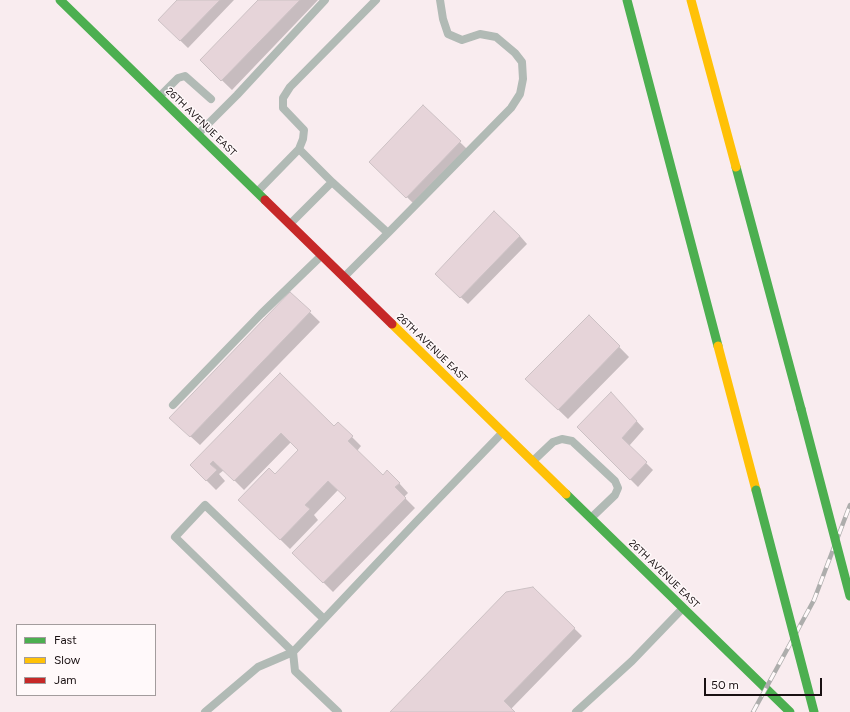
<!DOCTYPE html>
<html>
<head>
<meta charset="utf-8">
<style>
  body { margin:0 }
  #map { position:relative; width:850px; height:712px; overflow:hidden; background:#f9ecef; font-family:Figtree,sans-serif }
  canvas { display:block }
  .legend { position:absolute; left:16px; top:624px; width:140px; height:72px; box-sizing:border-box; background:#fff9fa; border:1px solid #a39c9d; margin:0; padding:5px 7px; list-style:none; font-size:12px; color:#191012 }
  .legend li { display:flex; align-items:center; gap:8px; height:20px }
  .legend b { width:20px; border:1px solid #a39c9d }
  .scale { position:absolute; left:704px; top:678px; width:118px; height:18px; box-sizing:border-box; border:2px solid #191012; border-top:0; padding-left:5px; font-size:12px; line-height:14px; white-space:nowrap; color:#191012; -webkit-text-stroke:3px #fff9fa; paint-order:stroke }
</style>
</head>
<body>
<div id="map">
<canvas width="850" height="712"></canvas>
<ul class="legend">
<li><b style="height:5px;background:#4caf50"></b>Fast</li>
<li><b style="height:5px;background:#ffc107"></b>Slow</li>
<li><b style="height:5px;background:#c62828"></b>Jam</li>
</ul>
<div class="scale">50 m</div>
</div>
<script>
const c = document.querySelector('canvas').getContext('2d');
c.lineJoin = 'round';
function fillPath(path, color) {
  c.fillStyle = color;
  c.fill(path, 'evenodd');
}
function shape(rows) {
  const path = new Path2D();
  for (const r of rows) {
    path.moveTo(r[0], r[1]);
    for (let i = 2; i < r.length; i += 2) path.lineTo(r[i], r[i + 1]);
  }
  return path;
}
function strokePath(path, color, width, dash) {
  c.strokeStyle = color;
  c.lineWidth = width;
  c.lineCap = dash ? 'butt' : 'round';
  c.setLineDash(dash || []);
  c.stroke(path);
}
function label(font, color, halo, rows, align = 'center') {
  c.font = font + ' Figtree,sans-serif';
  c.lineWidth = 3;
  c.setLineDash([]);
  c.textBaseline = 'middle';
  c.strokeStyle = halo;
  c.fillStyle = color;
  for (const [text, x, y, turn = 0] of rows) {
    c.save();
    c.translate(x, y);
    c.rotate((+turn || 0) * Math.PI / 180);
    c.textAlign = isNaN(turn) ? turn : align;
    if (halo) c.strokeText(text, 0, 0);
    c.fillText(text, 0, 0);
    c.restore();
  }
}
const shadow = shape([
  [178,0,234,0,188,48,159,20],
  [260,0,318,0,232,90,201,60],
  [423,106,467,149,414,204,371,162],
  [520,236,527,244,468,304,436,274],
  [290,293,320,322,200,445,180,427],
  [589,316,629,357,568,419,526,379],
  [280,374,334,428,352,437,361,446,357,451,383,476,399,483,408,493,404,497,415,508,333,592,294,553,347,498,339,489,314,515,318,520,290,549,240,500,275,475,299,450,291,442,244,490,224,470,219,474,225,481,216,490,191,465],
  [618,401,644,429,629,446,653,470,638,487,578,427],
  [533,588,582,636,511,709,514,712,391,712]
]);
const building = shape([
  [177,0,220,0,180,41,158,20,177,0],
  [258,0,300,0,221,81,200,60,258,0],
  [423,105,461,141,406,198,369,162,423,105],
  [494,211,520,236,460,298,435,274,494,211],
  [290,292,311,311,190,437,169,418,290,292],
  [589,315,620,346,558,410,525,379,589,315],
  [280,373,334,426,338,422,353,436,348,441,383,475,387,470,400,483,395,487,406,498,323,583,292,553,346,498,328,481,305,505,310,509,280,540,238,500,269,468,275,474,298,450,281,433,234,481,213,461,210,464,217,470,206,481,190,465,280,373],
  [611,392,637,421,622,438,647,462,630,480,577,427,611,392],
  [533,587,575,628,504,701,515,712,390,712,506,592,533,587]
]);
const lane = shape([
  [160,96,178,78,185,76,211,99],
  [198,134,237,95,325,0],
  [299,149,332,182],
  [257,192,299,149,303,139,304,130,283,108,283,98,290,87,376,0],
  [291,223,332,182,388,233,344,277],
  [388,233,511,108,520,94,523,79,522,62,515,53,496,37,480,34,462,40,448,34,443,19,440,0],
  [173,405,261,314,321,256],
  [533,461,553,442,562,439,572,441,615,481,618,488,615,495,591,518],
  [205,712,258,667,293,652,175,537,205,505,324,619],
  [338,712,295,671,293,652,416,522,502,433],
  [576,712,632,661,683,608]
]);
const fast = shape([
  [60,0,265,200],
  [627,0,718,346],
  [736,167,801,409],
  [566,494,790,712]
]);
const slow = shape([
  [691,0,736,167],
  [392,324,566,494],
  [718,346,756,490]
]);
const jam = shape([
  [265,200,392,324]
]);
const rail = shape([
  [753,712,814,600,850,505]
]);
const fastBridge = shape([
  [801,409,850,596],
  [756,490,814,712]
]);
const streetNames = [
  ["26TH AVENUE EAST",201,122,44],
  ["26TH AVENUE EAST",432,348,44],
  ["26TH AVENUE EAST",664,574,44]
];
fillPath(shadow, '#0003');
fillPath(building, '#e6d4d9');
strokePath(building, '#ccc1c4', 1);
strokePath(lane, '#b1bab5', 8);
strokePath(fast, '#4caf50', 9);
strokePath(slow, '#ffc107', 9);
strokePath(jam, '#c62828', 9);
strokePath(rail, '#adadac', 4.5);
strokePath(rail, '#fff9fa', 3, [9]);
strokePath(fastBridge, '#4caf50', 9);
label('10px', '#191012', '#fff9fa', streetNames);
</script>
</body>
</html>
